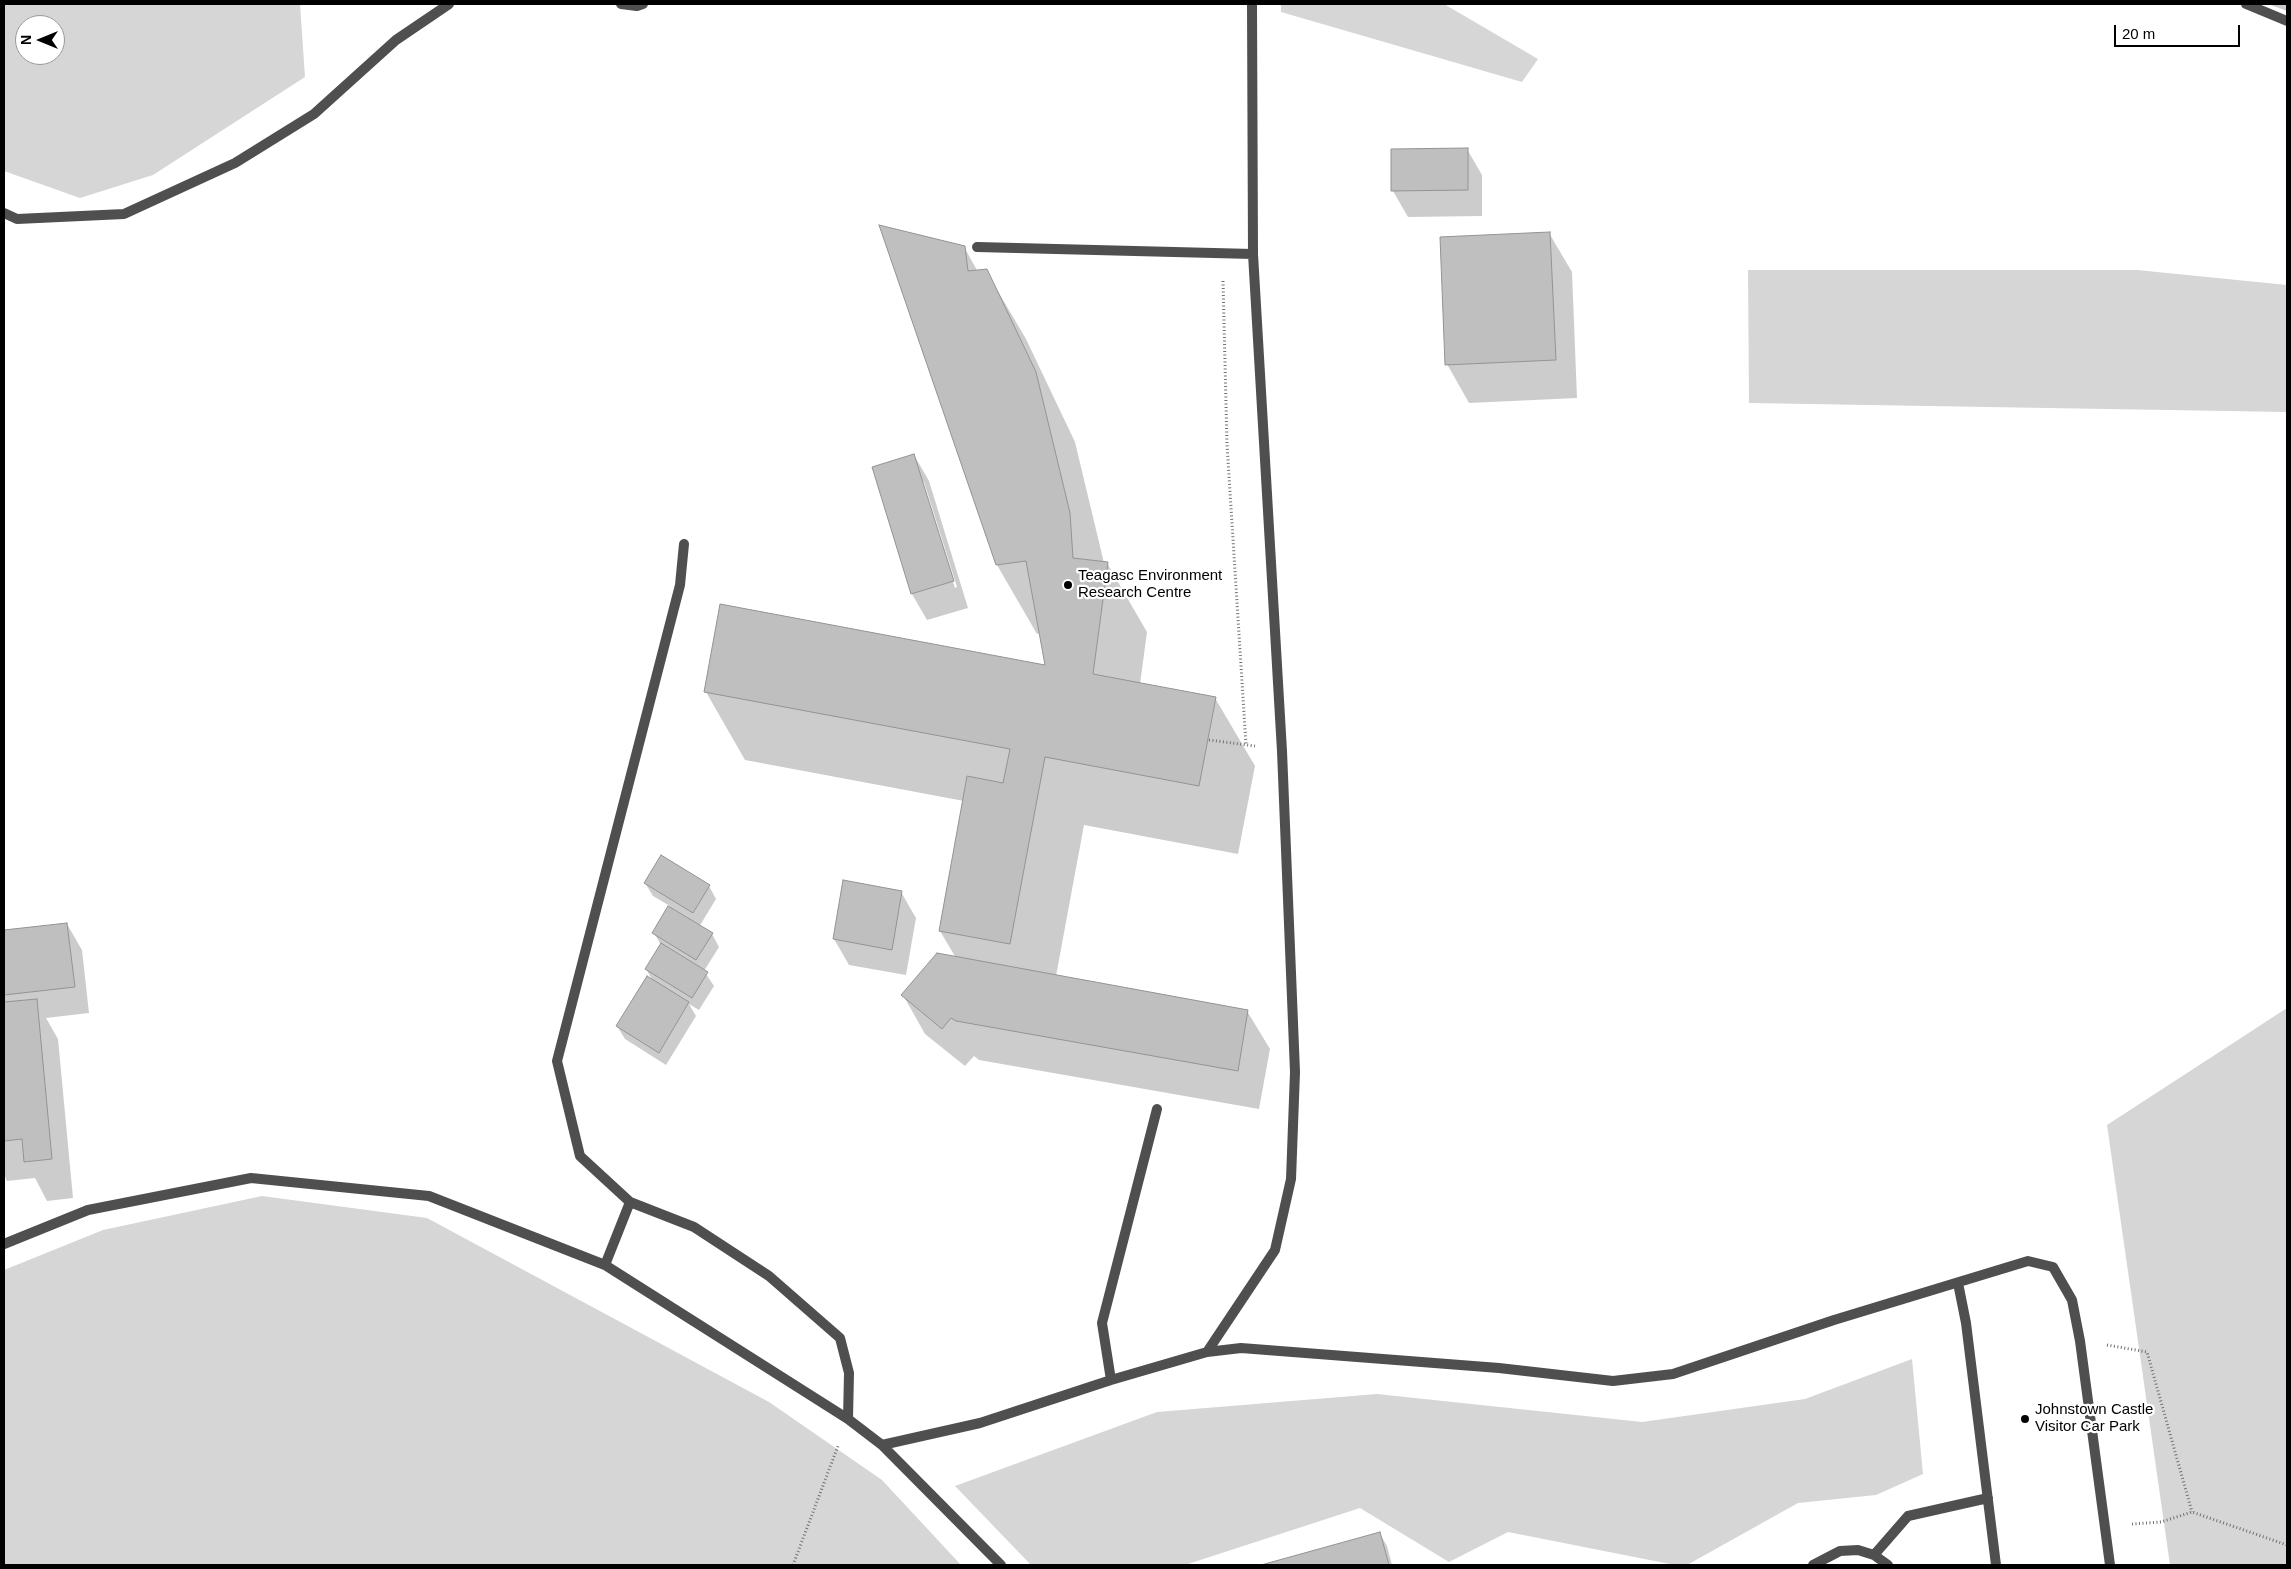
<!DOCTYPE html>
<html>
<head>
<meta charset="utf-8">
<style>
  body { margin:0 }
  #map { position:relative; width:2291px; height:1569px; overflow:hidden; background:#fff; font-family:Helvetica,sans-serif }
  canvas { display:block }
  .frame { position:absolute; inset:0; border:5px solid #000; pointer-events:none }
  .north { position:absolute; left:15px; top:15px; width:50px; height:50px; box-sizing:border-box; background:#fff; border:1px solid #999; border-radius:50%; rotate:270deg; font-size:14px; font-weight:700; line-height:20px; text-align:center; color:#000 }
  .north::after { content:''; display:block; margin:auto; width:18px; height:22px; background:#000; clip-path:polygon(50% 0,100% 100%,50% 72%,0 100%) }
  .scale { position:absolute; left:2114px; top:25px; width:126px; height:22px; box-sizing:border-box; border:2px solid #000; border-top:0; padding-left:6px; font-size:15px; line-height:18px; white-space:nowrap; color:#000; -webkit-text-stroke:4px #fff; paint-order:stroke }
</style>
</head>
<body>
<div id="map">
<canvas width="2291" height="1569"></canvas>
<div class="frame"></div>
<div class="north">N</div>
<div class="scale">20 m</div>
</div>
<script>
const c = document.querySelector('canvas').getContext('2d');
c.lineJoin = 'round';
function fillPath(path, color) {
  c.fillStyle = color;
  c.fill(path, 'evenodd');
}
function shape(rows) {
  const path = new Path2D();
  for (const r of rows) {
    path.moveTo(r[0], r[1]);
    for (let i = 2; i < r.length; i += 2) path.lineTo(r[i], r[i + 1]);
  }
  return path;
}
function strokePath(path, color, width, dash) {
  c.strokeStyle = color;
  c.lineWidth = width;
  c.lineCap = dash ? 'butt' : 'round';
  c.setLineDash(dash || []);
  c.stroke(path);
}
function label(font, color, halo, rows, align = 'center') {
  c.font = font + ' Helvetica,sans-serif';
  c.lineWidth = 4.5;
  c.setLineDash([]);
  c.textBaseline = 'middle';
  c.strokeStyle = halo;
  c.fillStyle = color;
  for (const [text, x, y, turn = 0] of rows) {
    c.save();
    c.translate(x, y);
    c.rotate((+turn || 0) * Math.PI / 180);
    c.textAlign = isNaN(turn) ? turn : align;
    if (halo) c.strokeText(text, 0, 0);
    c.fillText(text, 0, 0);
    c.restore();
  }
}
const green = shape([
  [4,4,300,4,305,77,153,175,80,198,4,171],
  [25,25,55,25,55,55,25,55],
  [1281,4,1444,4,1538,59,1522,82,1281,12],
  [1748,270,2137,270,2287,285,2287,412,1749,403],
  [2287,1008,2287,1565,2170,1565,2107,1125],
  [262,1196,427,1218,769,1402,882,1480,961,1565,4,1565,4,1270,103,1230],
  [1912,1359,1923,1474,1876,1495,1798,1503,1687,1565,1675,1565,1508,1532,1449,1562,1360,1508,1185,1565,1031,1565,955,1486,1157,1412,1377,1394,1642,1422,1805,1399]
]);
const shadow = shape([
  [2268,4,2287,4,2287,11],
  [1467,149,1482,175,1482,216,1408,217,1393,191,1392,150],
  [881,227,964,247,978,272,986,271,1026,339,1075,442,1104,563,1107,563,1147,632,1140,684,1215,698,1255,766,1238,854,1084,825,1056,976,1247,1011,1270,1049,1259,1109,979,1060,974,1056,965,1066,925,1034,903,995,956,958,940,931,964,801,745,760,706,692,1046,666,1040,633,1037,634,997,565],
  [1549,233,1572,272,1577,398,1469,403,1447,364],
  [914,455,929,481,968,608,927,620,912,594,874,468],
  [922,482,924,482,957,587,955,588],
  [645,883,709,886,716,899,699,927,712,934,719,947,704,971,714,986,699,1010,689,1004,696,1016,666,1065,625,1039,617,1026,653,981,646,969,661,945,654,933,670,906,653,896],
  [901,892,916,918,906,975,849,965,834,939],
  [67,924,82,950,89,1013,46,1018,58,1039,73,1198,47,1201,35,1178,7,1181,4,1175,4,931],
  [1380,1534,1387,1546,1392,1565,1266,1565]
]);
const building = shape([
  [1468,148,1468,190,1391,191,1391,149,1468,148],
  [879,225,965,246,968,271,987,269,1036,372,1070,513,1073,558,1108,562,1093,674,1216,697,1199,786,1045,757,1010,944,939,931,967,776,1003,783,1010,749,704,692,720,604,1045,665,1026,561,996,565,879,225],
  [1550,232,1556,360,1445,365,1440,237,1550,232],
  [914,454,954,581,911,594,872,467,914,454],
  [661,855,710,885,693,913,644,883,661,855],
  [843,880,902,891,892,950,833,939,843,880],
  [668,906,713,933,696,960,652,933,668,906],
  [67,923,75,987,4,995,4,930,67,923],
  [661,943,708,972,692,998,645,969,661,943],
  [937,953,1248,1010,1238,1071,956,1021,951,1018,942,1029,901,995,937,953],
  [647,976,689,1002,659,1053,616,1026,647,976],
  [37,999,52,1159,24,1162,22,1139,4,1141,4,1002,37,999],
  [1380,1532,1389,1565,1261,1565,1380,1532]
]);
const path = shape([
  [1223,281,1227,444,1246,745],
  [1209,740,1255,746],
  [2107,1345,2147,1352,2192,1512],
  [2132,1524,2161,1522,2192,1512,2287,1545],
  [793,1565,838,1446]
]);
const service = shape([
  [621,4,637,6,643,4],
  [2246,4,2287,21],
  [4,213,17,219,124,214,235,163,314,114,396,40,449,4],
  [977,247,1253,254],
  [630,1202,694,1227,769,1276,840,1338,849,1373,848,1419],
  [4,1244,88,1210,251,1178,429,1196,605,1265,848,1419,882,1445,1001,1565],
  [605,1265,630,1202,580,1156,557,1061,680,585,684,544],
  [1958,1283,1966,1323,1996,1565],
  [1207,1352,1275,1250,1291,1179,1295,1072,1282,751,1253,254,1252,4],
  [1111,1380,1102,1323,1157,1109],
  [882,1445,980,1423,1111,1380,1207,1352,1241,1348,1499,1368,1613,1381,1673,1374,1834,1320,2028,1261,2053,1267,2072,1300,2080,1341,2110,1565],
  [1874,1555,1908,1516,1988,1498],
  [1813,1565,1840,1551,1858,1550,1874,1555,1888,1565]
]);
const markers = [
  [1068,585,5,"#000"],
  [2025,1419,5,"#000"]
];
const poiNames = [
  ["Teagasc Environment",1078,576],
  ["Research Centre",1078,593],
  ["Johnstown Castle",2035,1410],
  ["Visitor Car Park",2035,1427]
];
fillPath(green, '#d6d6d6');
fillPath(shadow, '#0003');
fillPath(building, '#bfbfbf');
strokePath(building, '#939393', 1);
strokePath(path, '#717171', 3, [1, 2.5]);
strokePath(service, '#4f4f4f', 10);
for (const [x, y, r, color] of markers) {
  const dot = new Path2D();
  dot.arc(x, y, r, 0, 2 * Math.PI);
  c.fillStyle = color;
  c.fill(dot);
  strokePath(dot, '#fff', 2);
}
label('15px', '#000', '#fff', poiNames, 'left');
</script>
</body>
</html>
